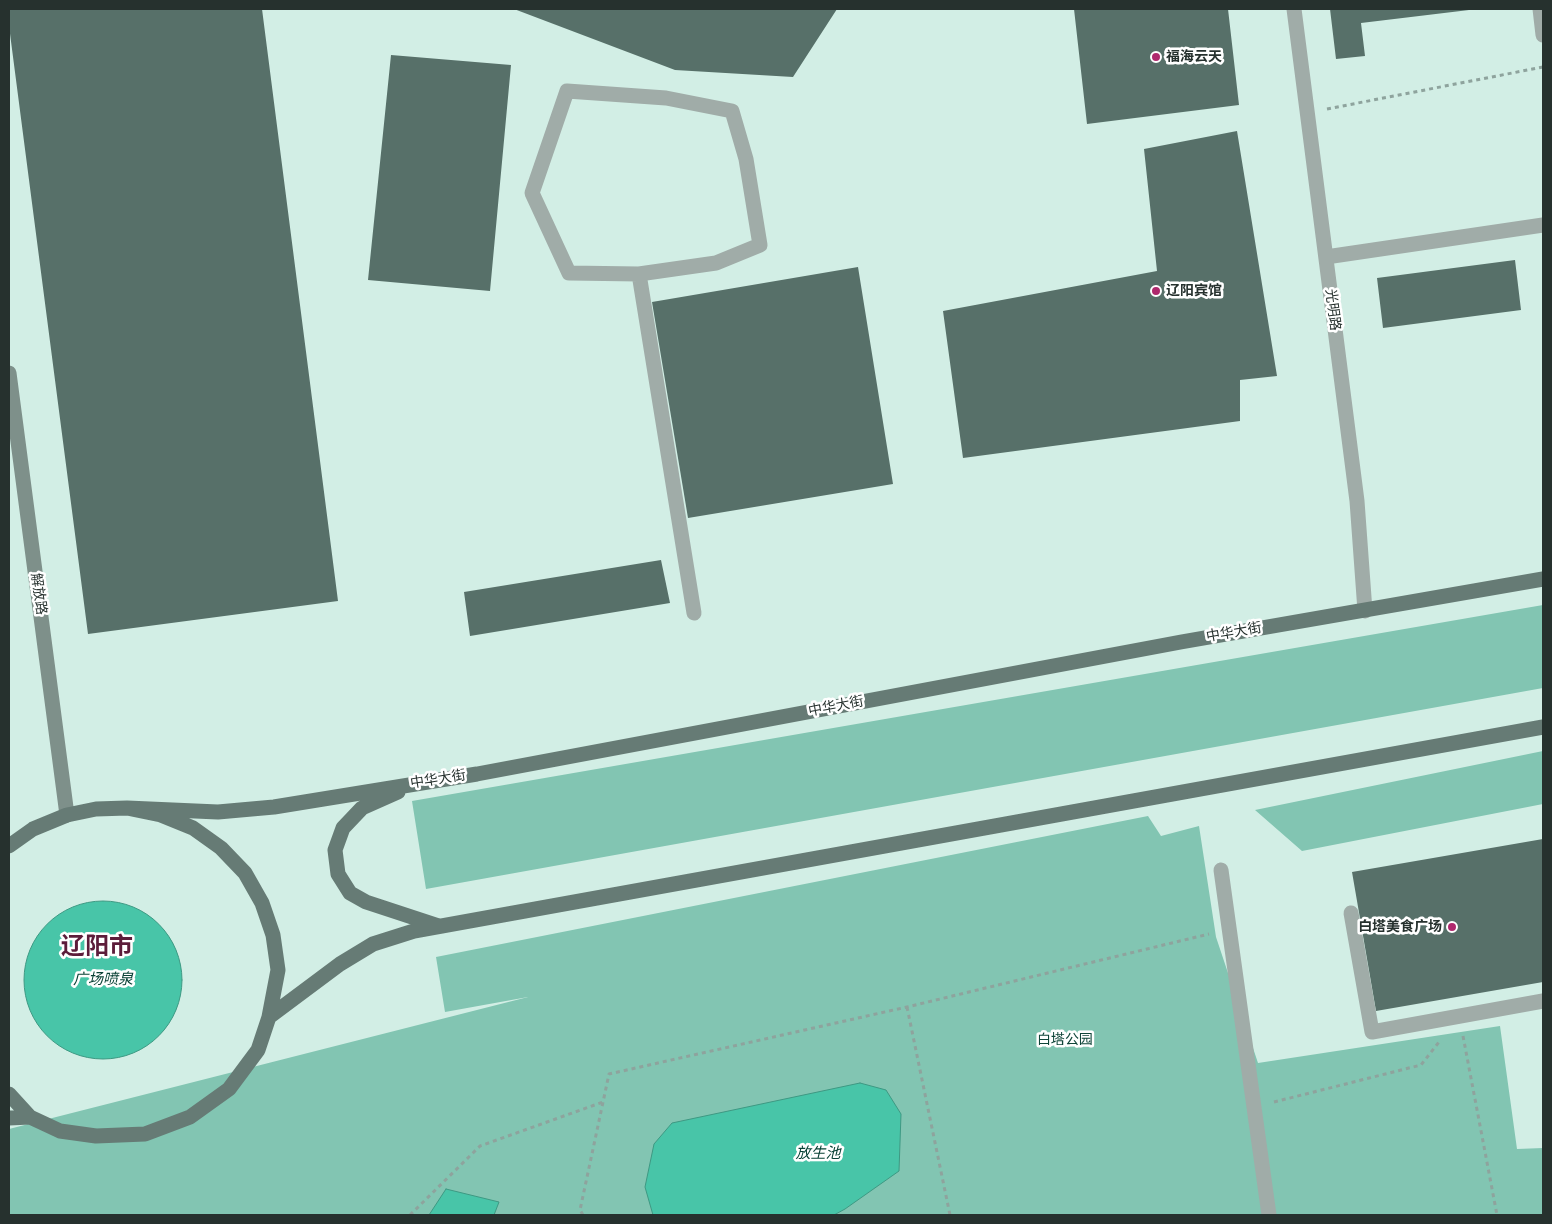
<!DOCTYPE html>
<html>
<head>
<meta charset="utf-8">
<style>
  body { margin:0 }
  #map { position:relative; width:1552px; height:1224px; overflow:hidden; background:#d2eee5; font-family:"Roboto Condensed",sans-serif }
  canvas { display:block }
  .frame { position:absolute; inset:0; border:10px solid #26312e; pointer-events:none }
</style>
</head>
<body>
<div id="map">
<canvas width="1552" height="1224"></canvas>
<div class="frame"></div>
</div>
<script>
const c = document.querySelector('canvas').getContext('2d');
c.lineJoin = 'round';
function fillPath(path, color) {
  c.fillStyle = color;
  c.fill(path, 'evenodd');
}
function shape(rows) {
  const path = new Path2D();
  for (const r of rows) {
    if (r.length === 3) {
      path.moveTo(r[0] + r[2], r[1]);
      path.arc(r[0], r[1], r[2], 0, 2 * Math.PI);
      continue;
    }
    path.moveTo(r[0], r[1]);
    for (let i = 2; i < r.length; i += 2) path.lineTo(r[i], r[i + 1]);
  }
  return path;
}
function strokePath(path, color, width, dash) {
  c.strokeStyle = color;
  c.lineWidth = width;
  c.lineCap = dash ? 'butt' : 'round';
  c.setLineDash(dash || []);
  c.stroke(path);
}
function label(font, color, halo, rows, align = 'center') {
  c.font = font + ' "Roboto Condensed","Noto Sans SC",sans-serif';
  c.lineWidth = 5;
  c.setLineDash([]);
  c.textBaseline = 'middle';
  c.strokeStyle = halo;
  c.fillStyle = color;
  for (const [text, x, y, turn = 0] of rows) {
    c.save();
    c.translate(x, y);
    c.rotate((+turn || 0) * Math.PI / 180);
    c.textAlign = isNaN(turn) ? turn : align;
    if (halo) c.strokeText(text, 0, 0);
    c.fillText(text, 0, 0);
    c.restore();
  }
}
const green = shape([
  [1543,605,1543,688,426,889,412,801],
  [1543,751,1543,804,1302,851,1255,810],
  [1148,816,1161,836,1199,826,1216,937,1258,1063,1500,1026,1517,1149,1543,1148,1543,1215,9,1215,9,1129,528,997,445,1012,436,957]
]);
const water = shape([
  [103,980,79],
  [860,1083,886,1090,901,1114,899,1171,845,1209,834,1215,653,1215,645,1187,654,1144,672,1123,860,1083],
  [446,1189,499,1202,494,1215,429,1215,446,1189]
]);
const building = shape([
  [9,9,262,9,338,601,88,634,9,26],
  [514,9,837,9,793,77,675,70],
  [1074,9,1228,9,1239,105,1087,124],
  [1330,9,1469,9,1469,10,1361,23,1365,56,1336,59],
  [391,55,511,65,490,291,368,280],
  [1237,131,1277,376,1240,380,1240,421,963,458,943,311,1157,271,1144,149],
  [1515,260,1521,310,1383,328,1377,278],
  [858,267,893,484,688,518,652,302],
  [661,560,670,603,470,636,464,592],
  [1543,839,1543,982,1376,1011,1352,872]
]);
const path = shape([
  [1327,109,1543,67],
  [907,1007,950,1215],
  [1463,1036,1497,1215],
  [1274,1102,1421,1065,1439,1042],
  [410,1215,480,1146,603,1102],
  [583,1215,580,1210,609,1074,907,1007,1209,934]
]);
const service = shape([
  [1351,913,1372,1032,1543,1001]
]);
const pedestrian = shape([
  [1221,870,1269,1215]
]);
const minor = shape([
  [1294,9,1357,501,1365,611],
  [1540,9,1543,35],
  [1326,257,1543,225],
  [639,274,569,273,532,193,567,91,666,98,732,111,746,159,760,245,716,263,639,274,694,613]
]);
const secondary = shape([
  [9,373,67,815]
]);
const primary = shape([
  [398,792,362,808,343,828,335,850,338,874,350,893,366,902,439,926],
  [127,808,218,812,274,807,477,774,1181,642,1543,579],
  [9,846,33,829,67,815,96,809,127,808,161,815,193,828,221,848,245,873,262,903,273,935,278,970,269,1017,258,1050,229,1089,190,1117,145,1134,96,1136,60,1131,30,1117,9,1094],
  [269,1017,340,964,373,944,414,931,1543,727],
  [9,1118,30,1117]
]);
const markers = [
  [1156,57,5,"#af286d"],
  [1156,291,5,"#af286d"],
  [1452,927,5,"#af286d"]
];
const poiNames = [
  ["福海云天",1166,57],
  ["辽阳宾馆",1166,291],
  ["白塔美食广场",1442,927,"right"]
];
const streetNames = [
  ["光明路",1332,310,83],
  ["解放路",38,594,82],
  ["中华大街",1234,633,-10],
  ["中华大街",836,707,-11],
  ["中华大街",438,780,-9]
];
const parkNames = [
  ["白塔公园",1065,1040]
];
const waterNames = [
  ["广场喷泉",103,980],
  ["放生池",818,1154]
];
const townNames = [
  ["辽阳市",97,948]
];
fillPath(green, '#82c5b2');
fillPath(water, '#48c5a8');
strokePath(water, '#3e9983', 1);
fillPath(building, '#577069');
strokePath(path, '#8ea39d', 3, [4, 4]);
strokePath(service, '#a0aca8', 15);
strokePath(pedestrian, '#a0aca8', 15);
strokePath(minor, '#a0aca8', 15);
strokePath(secondary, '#7e908a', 15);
strokePath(primary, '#667b75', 15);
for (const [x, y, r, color] of markers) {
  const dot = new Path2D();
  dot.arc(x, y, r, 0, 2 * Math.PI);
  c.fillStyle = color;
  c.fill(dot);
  strokePath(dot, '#fff', 2);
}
label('bold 14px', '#26312e', '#fff', poiNames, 'left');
label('14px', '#26312e', '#fff', streetNames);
label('14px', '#0f4539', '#fff', parkNames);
label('italic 15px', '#094135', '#fff', waterNames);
label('bold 24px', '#5c1c3a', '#fff', townNames);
</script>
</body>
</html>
